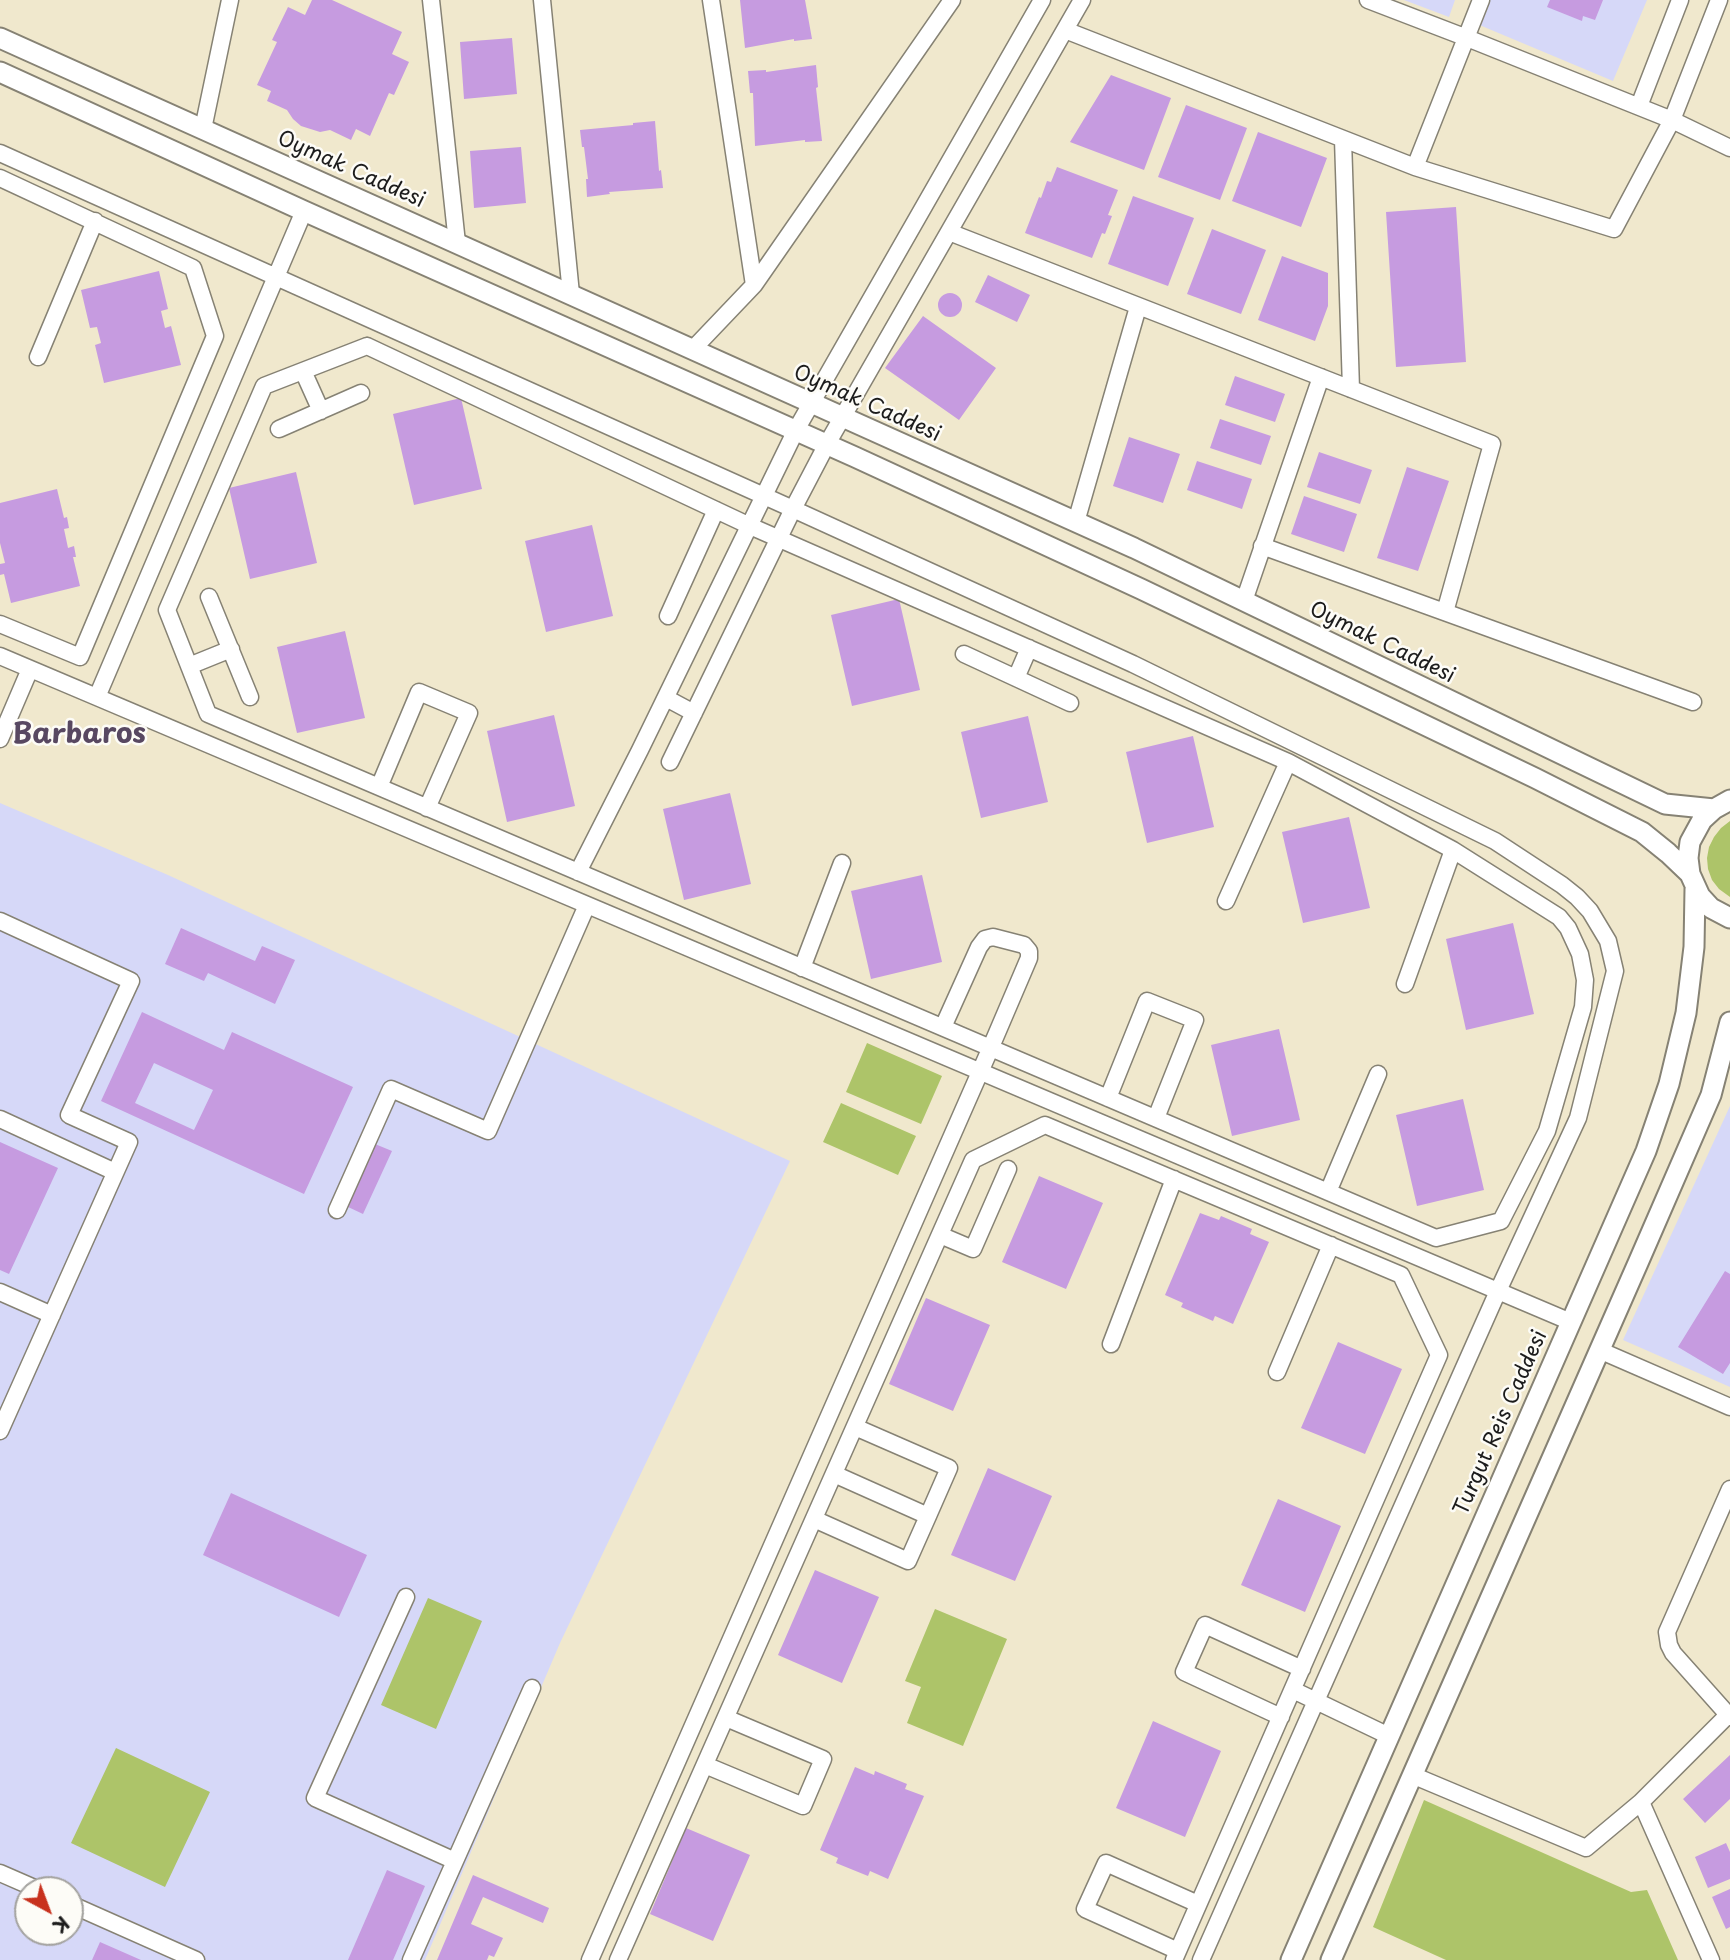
<!DOCTYPE html>
<html>
<head>
<meta charset="utf-8">
<style>
  body { margin:0 }
  #map { position:relative; width:1730px; height:1960px; overflow:hidden; background:#f0e8cd; font-family:"Playpen Sans",sans-serif }
  canvas { display:block }
  .north { position:absolute; left:14px; top:1876px; width:70px; height:70px; box-sizing:border-box; background:#fdfcf7; border:2px solid #a3a29f; border-radius:50%; rotate:139deg; font-size:19px; font-weight:700; line-height:28px; text-align:center; color:#1c1c1c }
  .north::after { content:''; display:block; margin:auto; width:24px; height:32px; background:#c8321e; clip-path:polygon(50% 0,100% 100%,50% 72%,0 100%) }
</style>
</head>
<body>
<div id="map">
<canvas width="1730" height="1960"></canvas>
<div class="north">K</div>
</div>
<script>
const c = document.querySelector('canvas').getContext('2d');
c.lineJoin = 'round';
function fillPath(path, color) {
  c.fillStyle = color;
  c.fill(path, 'evenodd');
}
function shape(rows) {
  const path = new Path2D();
  for (const r of rows) {
    if (r.length === 3) {
      path.moveTo(r[0] + r[2], r[1]);
      path.arc(r[0], r[1], r[2], 0, 2 * Math.PI);
      continue;
    }
    path.moveTo(r[0], r[1]);
    for (let i = 2; i < r.length; i += 2) path.lineTo(r[i], r[i + 1]);
  }
  return path;
}
function strokePath(path, color, width, dash) {
  c.strokeStyle = color;
  c.lineWidth = width;
  c.lineCap = dash ? 'butt' : 'round';
  c.setLineDash(dash || []);
  c.stroke(path);
}
function label(font, color, halo, rows, align = 'center') {
  c.font = font + ' "Playpen Sans",sans-serif';
  c.lineWidth = 5;
  c.setLineDash([]);
  c.textBaseline = 'middle';
  c.strokeStyle = halo;
  c.fillStyle = color;
  for (const [text, x, y, turn = 0] of rows) {
    c.save();
    c.translate(x, y);
    c.rotate((+turn || 0) * Math.PI / 180);
    c.textAlign = isNaN(turn) ? turn : align;
    if (halo) c.strokeText(text, 0, 0);
    c.fillText(text, 0, 0);
    c.restore();
  }
}
const built = shape([
  [1404,0,1455,0,1449,17],
  [1487,0,1647,0,1613,81,1477,24],
  [0,803,168,875,790,1161,560,1643,425,1960,0,1960],
  [28,1890,70,1890,70,1932,28,1932],
  [1730,1106,1730,1387,1623,1340]
]);
const green = shape([
  [1730,821,1730,897,1719,889,1712,880,1708,869,1707,858,1709,847,1714,837,1721,828],
  [867,1043,942,1076,921,1124,846,1092],
  [841,1103,916,1136,898,1175,823,1142],
  [428,1598,482,1621,436,1729,381,1705],
  [935,1609,1007,1639,963,1746,907,1723,921,1687,905,1681],
  [116,1748,210,1792,165,1887,71,1843],
  [1424,1800,1631,1892,1647,1890,1678,1960,1446,1960,1373,1927]
]);
const building = shape([
  [312,0,332,0,402,32,392,54,409,62,394,95,389,93,370,136,356,129,351,140,330,130,320,132,301,126,293,119,287,110,267,101,271,91,257,85,277,42,272,40,288,7,305,15],
  [740,0,805,0,812,39,794,41,794,39,745,48],
  [1550,0,1603,0,1595,20,1583,16,1582,21,1547,7],
  [512,38,517,94,464,99,460,42],
  [816,65,818,87,816,88,822,141,805,142,805,140,755,146,753,93,750,93,748,71,766,70,766,72],
  [1111,75,1171,98,1144,170,1070,142],
  [1186,105,1247,128,1220,200,1158,177],
  [655,121,659,171,661,170,663,188,609,192,610,194,587,197,586,179,588,179,584,147,582,147,580,130,633,125,633,123],
  [1258,132,1327,158,1301,227,1232,201],
  [521,147,526,203,474,208,470,151],
  [1057,167,1118,190,1108,215,1112,216,1105,234,1102,233,1092,258,1025,233,1039,197,1041,198,1047,181,1051,182],
  [1133,196,1194,218,1168,286,1108,264],
  [1456,207,1466,362,1396,367,1386,212],
  [1212,229,1266,250,1241,314,1187,294],
  [1282,256,1328,273,1328,306,1315,341,1258,320],
  [159,271,168,309,161,311,165,328,171,326,181,365,104,383,95,345,101,343,97,327,90,328,81,290],
  [988,275,1030,295,1017,322,975,302],
  [950,305,12],
  [923,316,996,368,959,420,885,368],
  [1235,376,1285,394,1275,422,1225,405],
  [461,398,482,489,414,505,393,414],
  [1220,419,1271,436,1261,465,1210,448],
  [1129,437,1180,454,1163,503,1113,486],
  [1319,452,1372,470,1360,504,1307,487],
  [1197,461,1252,479,1242,509,1187,490],
  [1407,467,1449,481,1418,571,1377,558],
  [296,472,317,563,250,579,229,488],
  [57,489,64,518,67,517,69,528,64,529,68,548,74,546,76,557,73,557,80,586,11,603,4,574,0,575,0,564,5,563,0,543,0,503],
  [1304,496,1357,514,1344,552,1291,534],
  [592,525,613,616,546,632,525,541],
  [899,599,920,690,852,706,831,615],
  [345,631,365,718,297,733,277,647],
  [554,715,575,806,507,822,487,731],
  [1028,716,1048,802,981,818,961,732],
  [1193,736,1214,827,1147,843,1126,752],
  [730,793,751,884,684,900,663,809],
  [1349,817,1370,908,1303,923,1282,832],
  [922,875,942,962,871,979,851,891],
  [1513,923,1534,1014,1466,1030,1446,939],
  [181,928,255,961,262,946,295,960,275,1004,208,973,204,981,165,964],
  [142,1012,224,1050,232,1032,353,1087,304,1194,101,1101],
  [154,1063,213,1090,194,1130,135,1103],
  [1279,1029,1300,1120,1232,1136,1211,1045],
  [1463,1099,1484,1190,1417,1206,1396,1115],
  [0,1142,58,1168,9,1274,0,1270],
  [375,1144,392,1151,363,1214,346,1206],
  [1039,1176,1103,1203,1066,1289,1002,1262],
  [1200,1213,1219,1220,1221,1216,1252,1229,1250,1234,1269,1242,1233,1324,1215,1316,1213,1321,1181,1307,1183,1303,1165,1295],
  [1725,1271,1730,1274,1730,1363,1723,1374,1678,1347],
  [926,1298,990,1325,953,1411,889,1384],
  [1338,1342,1402,1369,1365,1454,1301,1428],
  [988,1468,1052,1496,1015,1581,951,1555],
  [231,1493,367,1555,339,1617,203,1555],
  [1278,1499,1341,1526,1305,1612,1241,1585],
  [815,1570,879,1597,842,1683,778,1655],
  [1153,1721,1221,1751,1185,1837,1116,1808],
  [1730,1755,1730,1799,1705,1823,1683,1799],
  [855,1767,874,1775,875,1771,907,1784,905,1789,924,1796,888,1879,870,1871,868,1876,836,1863,838,1858,820,1850],
  [686,1828,750,1855,713,1941,650,1914],
  [1726,1843,1730,1852,1730,1879,1708,1888,1695,1857],
  [387,1870,425,1886,393,1960,348,1960],
  [473,1875,549,1908,543,1923,483,1897,471,1924,503,1938,494,1957,489,1955,487,1960,437,1960],
  [1730,1889,1730,1927,1726,1929,1712,1897],
  [100,1942,141,1960,92,1960]
]);
const minor = shape([
  [431,0,457,243],
  [542,0,571,294],
  [711,0,754,285],
  [1368,0,1467,38,1672,120,1730,148],
  [1065,30,1415,167,1614,229,1672,120,1719,0],
  [1639,106,1680,0],
  [203,129,230,0],
  [1343,139,1351,389],
  [0,153,793,509,1133,664,1495,841,1562,885,1577,897,1590,911,1608,941,1615,971,1578,1118,1498,1291,1201,1960],
  [1415,167,1481,0],
  [0,178,193,268,215,336,80,657,0,624],
  [949,232,1492,444,1445,612],
  [367,346,750,526,1288,762,1453,850,1559,917,1568,928,1580,954,1585,980,1583,1007,1547,1131,1501,1221,1436,1238,208,714,167,610,264,386,367,346],
  [693,349,754,285,952,0],
  [38,357,95,221],
  [303,371,321,411],
  [279,429,361,393],
  [1076,522,1138,307],
  [1262,546,1693,702],
  [209,597,250,697],
  [1244,601,1321,377],
  [668,616,716,510],
  [964,654,1070,703],
  [0,656,1571,1322],
  [189,666,231,649],
  [1016,678,1029,648],
  [97,697,304,211],
  [666,698,694,713],
  [0,739,30,669],
  [670,762,793,509,827,444,1082,0],
  [379,787,419,692,469,713,427,808],
  [578,872,640,750,796,430,1042,0],
  [1226,901,1288,762],
  [0,921,131,981,69,1115,129,1142,0,1431],
  [802,968,842,863],
  [1405,984,1453,850],
  [1108,1098,1147,1001,1195,1020,1156,1118],
  [0,1119,115,1172],
  [1328,1192,1378,1074],
  [337,1210,391,1089,488,1131,587,905],
  [940,1235,973,1249,1008,1169],
  [0,1292,52,1315],
  [1111,1344,1174,1179],
  [1599,1350,1730,1407],
  [1277,1372,1331,1245],
  [834,1474,928,1516],
  [1730,1489,1667,1632,1669,1645,1673,1653,1730,1717],
  [814,1519,908,1561,928,1516,949,1468,855,1427],
  [406,1597,315,1798,455,1861],
  [1293,1690,1389,1736],
  [1281,1717,1184,1672,1205,1625,1302,1669],
  [705,1765,803,1806,823,1759,726,1718],
  [1412,1775,1586,1848,1641,1802],
  [0,1873,39,1890],
  [70,1904,196,1960],
  [1178,1951,1085,1909,1106,1863,1198,1904],
  [411,1960,532,1688],
  [590,1960,991,1047,1029,958,1029,951,1024,945,993,937,985,939,979,947,943,1027],
  [618,1960,973,1160,1045,1125,1401,1275,1439,1355,1174,1960],
  [1711,1960,1641,1802,1730,1713]
]);
const tertiary = shape([
  [0,38,1134,548,1665,804,1714,809],
  [0,72,304,211,855,457,1141,589,1535,778,1642,832,1668,853,1690,874],
  [1730,800,1714,809,1702,820,1690,842,1688,858,1690,874,1700,896,1711,908,1730,918],
  [1291,1960,1646,1151,1669,1084,1686,1013,1694,947,1695,889],
  [1331,1960,1638,1263,1711,1095,1730,1022]
]);
const streetNames = [
  ["Oymak Caddesi",351,170,24],
  ["Oymak Caddesi",867,404,24],
  ["Oymak Caddesi",1382,643,26],
  ["Turgut Reis Caddesi",1501,1423,-66]
];
const districtNames = [
  ["Barbaros",79,735]
];
fillPath(built, '#d6d8f8');
fillPath(green, '#adc469');
fillPath(building, '#c69be0');
strokePath(minor, '#868274', 19);
strokePath(tertiary, '#868274', 23);
strokePath(minor, '#fff', 16);
strokePath(tertiary, '#fff', 19);
label('21px', '#1c1c1c', '#fdfcf7', streetNames);
label('bold 28px', '#584861', '#fdfcf7', districtNames);
</script>
</body>
</html>
